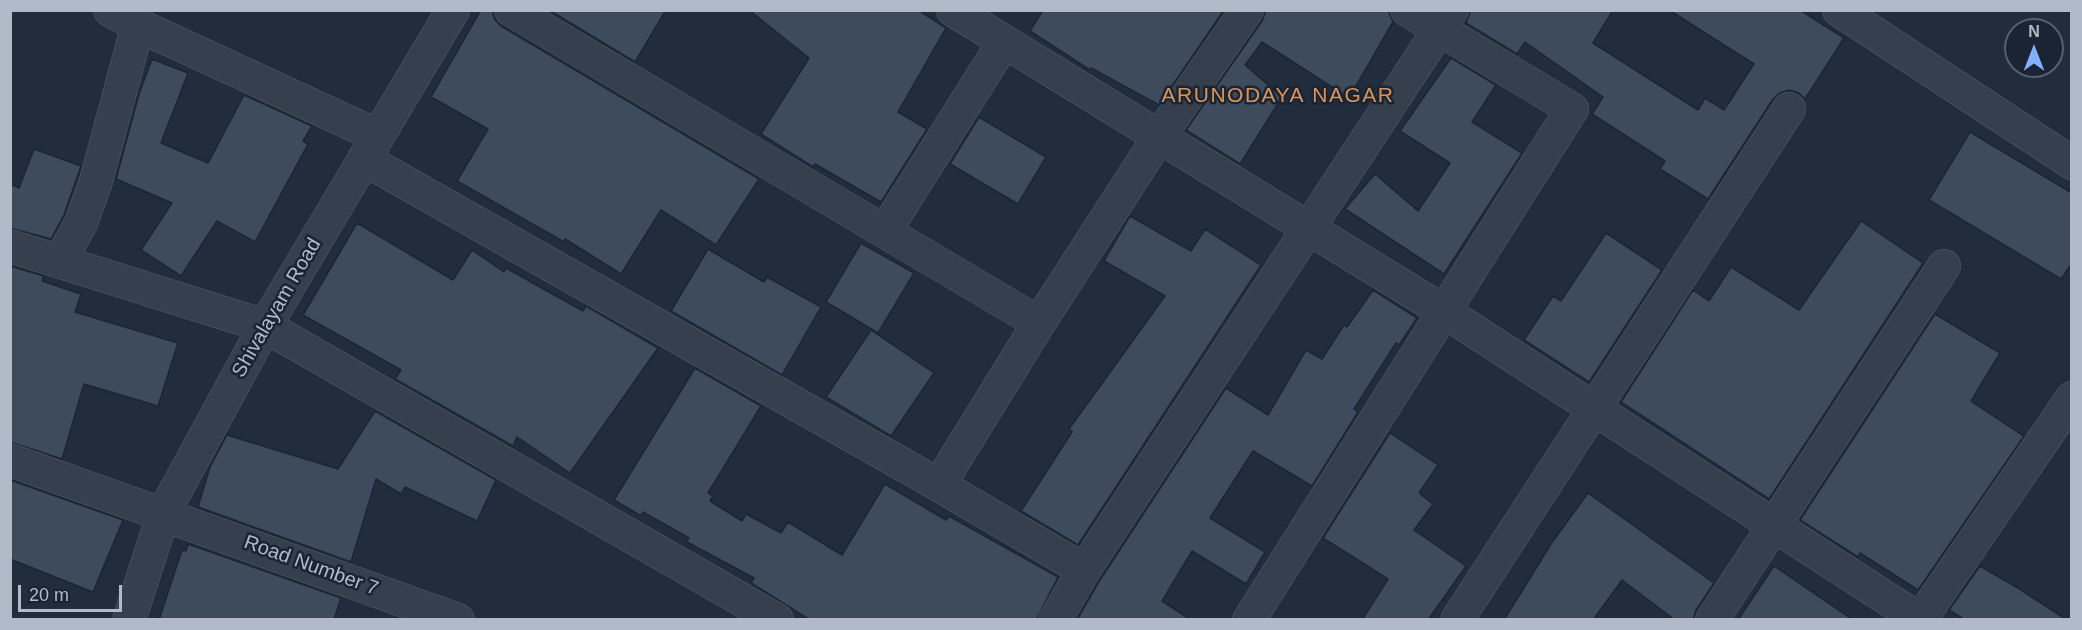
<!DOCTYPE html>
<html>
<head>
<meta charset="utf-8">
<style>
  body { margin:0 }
  #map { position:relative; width:2082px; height:630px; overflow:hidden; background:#212d3d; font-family:Arial,sans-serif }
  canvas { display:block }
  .frame { position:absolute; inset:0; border:12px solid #b1bac9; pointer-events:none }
  .north { position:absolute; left:2004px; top:18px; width:60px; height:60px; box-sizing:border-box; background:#1a2432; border:2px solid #56606e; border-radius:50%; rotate:0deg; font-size:16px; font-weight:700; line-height:24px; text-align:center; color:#b1bac9 }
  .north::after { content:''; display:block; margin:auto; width:21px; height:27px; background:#80b0ff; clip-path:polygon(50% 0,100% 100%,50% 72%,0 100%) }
  .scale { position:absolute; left:18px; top:585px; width:104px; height:27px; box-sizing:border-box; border:3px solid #b1bac9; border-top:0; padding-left:8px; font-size:18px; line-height:21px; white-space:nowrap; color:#b1bac9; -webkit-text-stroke:4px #1a2432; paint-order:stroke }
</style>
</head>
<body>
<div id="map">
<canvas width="2082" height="630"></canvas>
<div class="frame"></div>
<div class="north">N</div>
<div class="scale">20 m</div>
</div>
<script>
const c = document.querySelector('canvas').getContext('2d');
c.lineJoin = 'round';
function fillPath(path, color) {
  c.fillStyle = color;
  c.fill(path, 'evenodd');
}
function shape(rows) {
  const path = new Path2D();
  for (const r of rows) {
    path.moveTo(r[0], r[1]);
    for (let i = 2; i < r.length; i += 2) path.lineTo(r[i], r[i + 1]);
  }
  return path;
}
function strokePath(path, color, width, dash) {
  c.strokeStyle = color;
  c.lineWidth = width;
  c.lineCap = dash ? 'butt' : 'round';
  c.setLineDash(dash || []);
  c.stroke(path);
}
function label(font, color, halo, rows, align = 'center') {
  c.font = font + ' Arial,sans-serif';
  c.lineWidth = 5;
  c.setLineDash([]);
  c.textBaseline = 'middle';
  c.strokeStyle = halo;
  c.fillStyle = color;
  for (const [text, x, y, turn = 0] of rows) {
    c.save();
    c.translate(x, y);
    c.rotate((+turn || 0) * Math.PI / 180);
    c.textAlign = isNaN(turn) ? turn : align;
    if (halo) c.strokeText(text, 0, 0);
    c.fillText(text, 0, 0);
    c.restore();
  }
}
const building = shape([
  [481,10,492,10,495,20,501,26,759,179,716,245,661,210,621,274,565,239,564,242,457,181,488,129,431,97,481,10],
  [549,10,666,10,635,62,549,10],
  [749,10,918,10,946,28,898,112,927,129,881,202,815,164,813,167,761,134,809,58,749,10],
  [1043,10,1224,10,1159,105,1091,68,1090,70,1030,31,1043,10],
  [1266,10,1388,10,1393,22,1349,98,1262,42,1245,65,1282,97,1240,164,1186,130,1262,21,1266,10],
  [1471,10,1613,10,1593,43,1698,110,1705,98,1724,110,1754,64,1669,10,1800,10,1844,38,1805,99,1799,93,1789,90,1780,93,1773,99,1708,199,1660,169,1665,161,1592,114,1603,97,1525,42,1517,54,1466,23,1471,10],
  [1451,58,1496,85,1472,122,1522,153,1444,274,1345,209,1375,174,1418,211,1450,163,1400,131,1451,58],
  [152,59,188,73,161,143,208,163,244,95,312,126,303,141,308,144,255,242,217,221,181,276,141,250,172,203,116,179,139,94,152,59],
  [979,117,1046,157,1018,204,950,164,979,117],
  [1970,132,2072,193,2072,263,2061,279,1929,200,1970,132],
  [34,149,81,166,64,215,51,239,10,228,10,184,19,188,34,149],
  [1130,216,1191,251,1205,229,1261,265,1078,545,1021,511,1072,432,1069,429,1165,296,1104,261,1130,216],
  [1861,221,1923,263,1769,499,1621,402,1693,290,1709,301,1731,267,1799,310,1861,221],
  [357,223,453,280,472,250,504,272,506,268,583,311,586,306,658,348,570,473,517,437,513,446,395,379,401,370,303,315,357,223],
  [1606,233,1662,270,1589,382,1524,340,1553,296,1561,301,1606,233],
  [861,243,914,273,878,333,826,302,861,243],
  [708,249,764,282,767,277,821,307,782,375,671,311,708,249],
  [10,266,44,276,42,281,81,294,75,312,178,343,158,406,84,384,62,459,10,442,10,266],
  [1373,290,1417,318,1399,345,1396,343,1354,409,1358,412,1312,486,1253,451,1210,518,1265,552,1246,584,1192,551,1162,601,1191,620,1077,620,1100,580,1226,388,1268,415,1306,350,1322,359,1344,325,1347,327,1373,290],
  [1935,314,2000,353,1971,401,2024,436,1918,590,1860,553,1858,557,1800,520,1935,314],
  [871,330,934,373,891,436,826,397,871,330],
  [695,368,761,406,708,493,713,496,710,501,742,521,746,514,781,533,788,522,842,555,885,484,946,520,949,516,1058,577,1036,620,810,620,751,583,754,578,687,542,689,538,643,512,641,516,614,500,695,368],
  [375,411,496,480,477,521,405,487,401,494,376,479,351,562,198,507,210,467,227,435,338,469,375,411],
  [1390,433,1438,465,1419,493,1433,504,1414,530,1466,566,1428,620,1362,620,1388,579,1323,538,1390,433],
  [10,480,123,520,93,592,10,559,10,480],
  [1588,493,1714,583,1696,610,1693,620,1675,620,1622,580,1593,620,1504,620,1551,544,1588,493],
  [188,544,341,598,334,620,159,620,182,550,186,551,188,544],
  [1774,566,1853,620,1738,620,1774,566],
  [1980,566,2018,588,2067,620,1965,620,1949,610,1980,566]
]);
const minor = shape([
  [511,10,1039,323],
  [953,10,1445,312,1920,620,2072,398],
  [1839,10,2072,163],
  [138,25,378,136],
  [364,159,939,485,1084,570],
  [885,231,1004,42],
  [10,246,265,326,777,620],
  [60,261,81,223,96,181,138,25,110,10],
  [10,460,458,620],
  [939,485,1039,323,1159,137,1247,10],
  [129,620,164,512,265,326,453,10],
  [1055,620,1084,570,1452,10],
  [1249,620,1572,109,1407,10],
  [1457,620,1789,109],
  [1712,620,1944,266]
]);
const streetNames = [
  ["Shivalayam Road",277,308,-60],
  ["Road Number 7",311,566,20]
];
const neighbourhoodNames = [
  ["ARUNODAYA NAGAR",1278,96]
];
fillPath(building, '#3d4b5d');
strokePath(building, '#1c2634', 1.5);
strokePath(minor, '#535d6b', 34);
strokePath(minor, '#353f4d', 33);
label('20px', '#b1bac9', '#1a2432', streetNames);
c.letterSpacing = '1.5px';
label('21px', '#db9359', '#1a2432', neighbourhoodNames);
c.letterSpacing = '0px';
</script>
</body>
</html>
